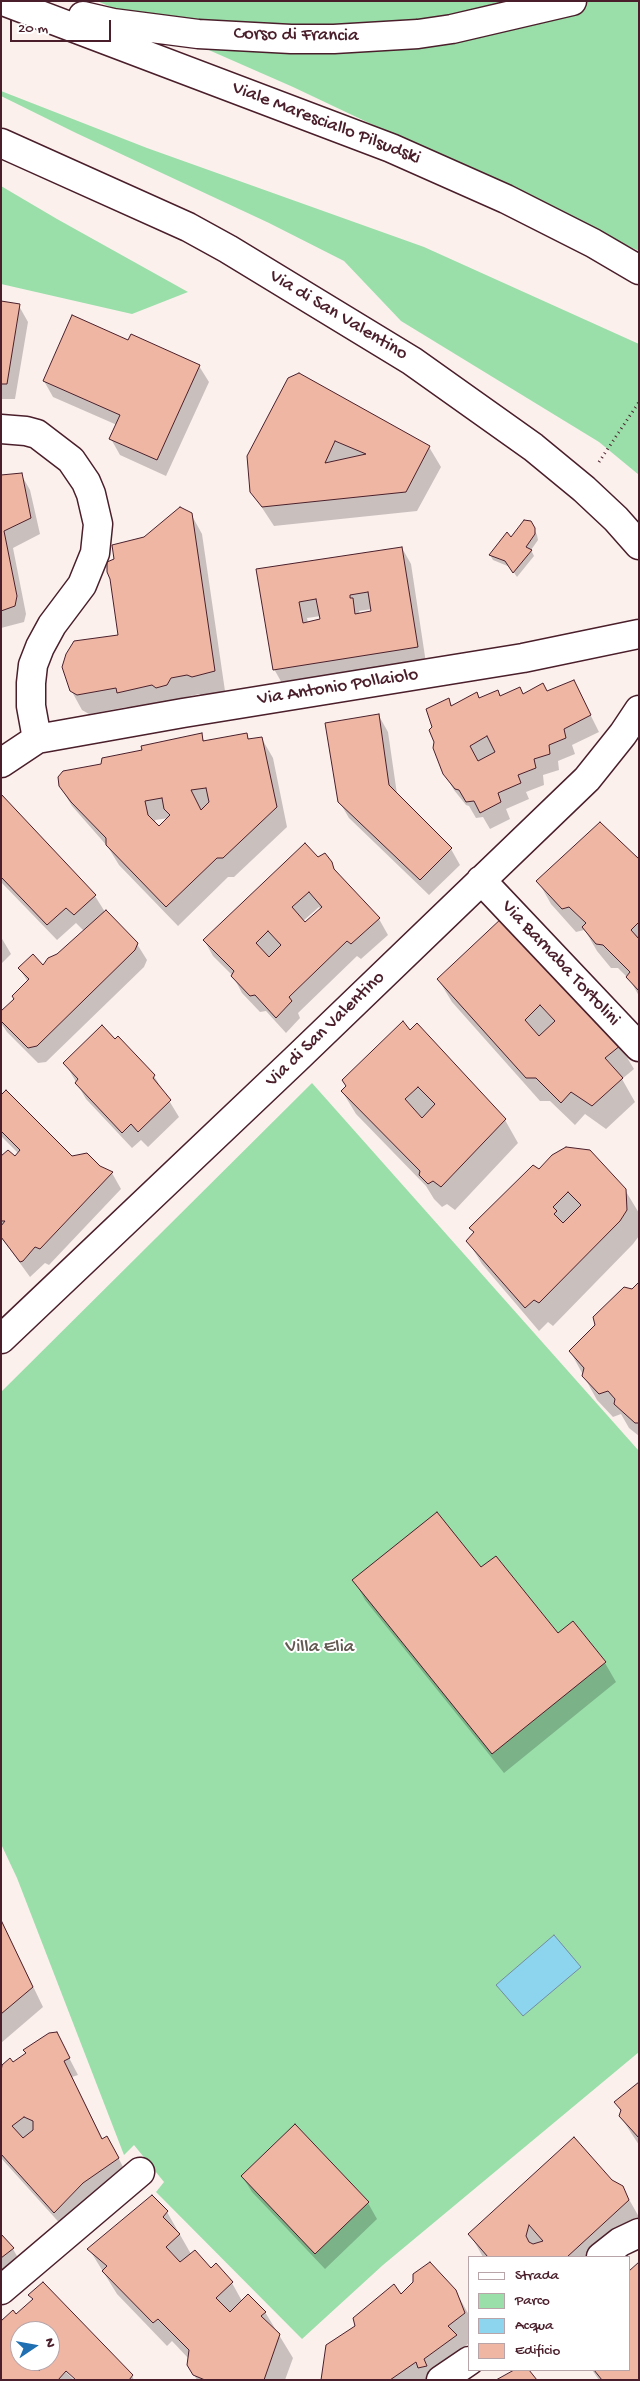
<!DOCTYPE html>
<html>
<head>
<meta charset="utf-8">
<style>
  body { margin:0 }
  #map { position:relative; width:640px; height:2381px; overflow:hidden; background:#fcf0ed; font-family:"Gochi Hand",sans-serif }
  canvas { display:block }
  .frame { position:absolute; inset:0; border:2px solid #4a1f2b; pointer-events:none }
  .legend { position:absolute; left:468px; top:2256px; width:162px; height:115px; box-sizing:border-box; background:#fff; border:1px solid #b7a5aa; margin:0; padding:6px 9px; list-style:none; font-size:15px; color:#4a1f2b }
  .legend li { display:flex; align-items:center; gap:10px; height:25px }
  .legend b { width:25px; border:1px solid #b7a5aa }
  .north { position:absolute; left:10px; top:2321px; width:50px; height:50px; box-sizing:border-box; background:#fff; border:1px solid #b7a5aa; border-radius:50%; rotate:78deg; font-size:14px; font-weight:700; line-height:20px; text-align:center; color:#4a1f2b }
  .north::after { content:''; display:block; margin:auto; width:18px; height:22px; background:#1f6fb2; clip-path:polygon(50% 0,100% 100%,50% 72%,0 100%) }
  .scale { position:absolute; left:10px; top:20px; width:101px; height:22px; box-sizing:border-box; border:2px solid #4a1f2b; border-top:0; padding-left:6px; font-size:15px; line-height:18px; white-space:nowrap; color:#4a1f2b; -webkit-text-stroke:4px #fff; paint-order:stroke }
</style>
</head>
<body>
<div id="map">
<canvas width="640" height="2381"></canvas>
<div class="frame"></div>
<ul class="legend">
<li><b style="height:6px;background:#fff"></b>Strada</li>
<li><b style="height:14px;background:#9adfaa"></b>Parco</li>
<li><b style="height:14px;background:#8dd5ee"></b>Acqua</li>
<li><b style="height:14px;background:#eeb6a3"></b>Edificio</li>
</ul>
<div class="north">N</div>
<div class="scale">20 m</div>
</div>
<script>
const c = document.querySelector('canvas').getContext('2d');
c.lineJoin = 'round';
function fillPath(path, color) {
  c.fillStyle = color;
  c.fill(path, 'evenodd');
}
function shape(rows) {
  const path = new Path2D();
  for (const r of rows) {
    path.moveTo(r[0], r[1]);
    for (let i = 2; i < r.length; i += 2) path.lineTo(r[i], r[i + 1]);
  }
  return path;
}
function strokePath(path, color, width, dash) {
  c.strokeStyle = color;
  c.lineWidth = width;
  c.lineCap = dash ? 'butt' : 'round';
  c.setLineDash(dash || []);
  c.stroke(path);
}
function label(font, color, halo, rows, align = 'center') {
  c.font = font + ' "Gochi Hand",sans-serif';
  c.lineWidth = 4;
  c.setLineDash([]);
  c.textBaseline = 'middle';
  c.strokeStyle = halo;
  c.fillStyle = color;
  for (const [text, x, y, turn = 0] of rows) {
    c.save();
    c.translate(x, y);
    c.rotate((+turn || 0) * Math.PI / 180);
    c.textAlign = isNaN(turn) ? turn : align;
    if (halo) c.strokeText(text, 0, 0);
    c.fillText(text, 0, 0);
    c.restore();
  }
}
const green = shape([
  [97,1,639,1,639,251,293,87],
  [1,91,147,148,424,247,639,344,639,475,599,442,401,321,344,261,269,223,76,133,1,96],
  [1,186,57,219,188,292,132,314,1,284],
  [312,1083,639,1451,639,2052,383,2265,302,2339,156,2192,164,2182,134,2145,124,2155,17,1878,1,1844,1,1392]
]);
const water = shape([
  [554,1935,581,1967,523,2016,496,1985,554,1935]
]);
const shadow = shape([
  [1,302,19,306,28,322,15,399,1,399],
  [129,342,199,366,209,382,166,476,120,455,111,439,117,425,53,397,44,381],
  [289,379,429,447,441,467,417,511,274,526,251,491],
  [21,474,30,490,40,534,13,548,26,614,24,622,1,628,1,476],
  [191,514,202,534,225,691,204,697,199,694,182,698,178,704,129,712,127,707,89,714,82,710,71,690,119,636,116,560,145,538],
  [530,522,537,535,538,540,531,550,534,556,517,577,510,567,493,560,490,555],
  [402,548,411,564,426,663,283,685,274,669,258,570],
  [372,609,372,612,360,614,359,611],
  [321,616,322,620,308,623,307,618],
  [497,691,501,697,547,692,582,698,599,732,572,745,575,754,558,761,559,770,543,775,544,785,526,792,529,799,506,809,510,819,490,829,483,817,476,818,469,806,466,805,454,790,444,773,448,699,453,707,479,700],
  [379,716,388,732,397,794,451,849,460,865,429,895,349,818,339,801],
  [246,734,249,740,262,739,273,758,287,827,234,877,228,877,178,926,119,865,108,847,72,806,60,786,102,765,201,735,205,742],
  [169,818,159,827,156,825,155,820],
  [1,795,95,896,105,912,137,944,147,960,144,967,46,1062,38,1063,7,1032,1,1023,1,1013,16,1000,28,982,19,968,43,967,84,931,76,923,57,940,1,882],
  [317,859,331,863,338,875,379,919,388,935,361,959,357,956,298,1013,300,1018,286,1033,266,1011,260,1012,242,993,233,976,213,956,204,940],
  [319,907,321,909,305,924,303,921],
  [639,860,639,996,630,980,618,968,611,968,597,951,586,932,584,930,576,932,551,904,538,881],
  [503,919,620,1046,634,1069,622,1079,635,1102,606,1129,585,1114,575,1125,550,1101,540,1101,452,1002,438,979],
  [1,937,11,954,1,964],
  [403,1023,505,1120,518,1143,455,1210,447,1204,442,1207,434,1199,426,1186,356,1114,342,1091],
  [65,1063,154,1076,179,1117,148,1147,141,1140,132,1148,86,1099],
  [1,1097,72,1157,112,1173,121,1189,49,1265,45,1263,30,1277,1,1237,1,1167,19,1154,1,1136],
  [539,1170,625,1190,639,1213,639,1236,633,1244,553,1326,548,1322,539,1331,482,1264,468,1241,474,1233,471,1228],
  [639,1284,639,1436,629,1428,621,1414,613,1417,597,1400,570,1351],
  [481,1569,558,1635,605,1663,616,1682,504,1773,365,1600,354,1580],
  [1,1920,43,2007,1,2043],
  [65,2050,78,2075,72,2077,103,2140,116,2153,127,2175,64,2228,1,2158,1,2074,13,2064],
  [639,2083,639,2145,620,2116,621,2112,616,2103],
  [242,2176,368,2203,377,2219,325,2269,252,2192],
  [611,2181,622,2187,639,2217,639,2226,605,2257,483,2257,470,2234],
  [167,2212,191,2254,211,2270,216,2265,232,2283,242,2301,265,2312,293,2358,285,2380,197,2380,188,2364,189,2359,172,2341,167,2346,117,2294,89,2249],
  [1,2235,13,2249,22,2265,1,2282],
  [639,2264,639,2380,599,2380,592,2370,629,2370,629,2273],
  [455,2290,469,2315,469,2343,463,2348,469,2358,441,2380,322,2380,401,2295],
  [30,2295,132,2376,134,2380,78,2380,66,2369,66,2372,74,2380,1,2380,16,2316,33,2300],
  [20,2331,50,2331,50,2361,20,2361]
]);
const building = shape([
  [1,301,20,304,7,384,1,384,1,301],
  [72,315,128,340,131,334,200,365,157,460,109,439,120,415,43,381,72,315],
  [299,373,430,446,406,492,262,507,250,492,247,456,288,378,299,373],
  [335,441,366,454,325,463,335,441],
  [22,473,31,518,4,531,17,596,15,606,1,611,1,475,22,473],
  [180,507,192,513,215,671,192,677,187,675,171,678,167,685,156,688,152,685,117,693,116,688,77,695,70,691,62,667,66,654,74,641,118,635,110,579,107,572,107,562,114,559,112,545,144,537,180,507],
  [524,520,531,521,535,528,535,534,526,547,532,550,513,573,505,561,489,555,507,532,511,537,524,520],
  [402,547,418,647,273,670,256,569,402,547],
  [368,592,371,611,355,614,353,598,350,598,350,595,368,592],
  [316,599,320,619,303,623,299,602,316,599],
  [574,680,591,715,564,729,566,738,549,745,550,754,534,759,536,768,518,775,521,783,498,793,501,802,480,813,474,801,466,802,459,790,455,789,443,774,433,748,434,742,429,730,432,727,426,709,449,698,451,706,477,692,479,698,498,690,500,696,520,687,523,694,543,683,547,691,574,680],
  [487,736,495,752,478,761,470,746,487,736],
  [379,714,389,785,452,848,420,880,338,802,325,723,379,714],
  [202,733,203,741,247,733,248,739,262,737,277,807,223,858,217,858,166,907,106,845,106,838,71,802,59,786,58,777,63,771,101,764,102,758,142,750,141,746,202,733],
  [206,788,209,802,201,810,191,790,206,788],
  [162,798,164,809,170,815,159,826,148,815,145,801,162,798],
  [1,794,96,895,74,915,66,908,47,925,1,877,1,794],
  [600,822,639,859,639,922,631,930,639,939,639,991,626,977,630,972,603,945,596,944,582,927,586,923,569,907,562,909,536,881,600,822],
  [305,843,318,857,325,853,332,862,334,869,380,918,351,944,347,941,289,997,292,1001,276,1018,255,995,250,996,231,976,234,971,203,940,305,843],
  [309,892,322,907,305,922,292,907,309,892],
  [268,931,281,945,269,957,256,943,268,931],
  [106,910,138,943,135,950,37,1046,28,1048,1,1021,1,1011,14,999,12,996,29,979,18,968,33,954,43,965,48,958,57,954,106,910],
  [503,917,621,1045,605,1058,623,1078,592,1106,571,1092,561,1103,536,1078,526,1078,437,979,503,917],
  [540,1005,555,1021,539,1036,525,1020,540,1005],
  [403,1021,410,1030,417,1023,506,1119,441,1187,433,1181,428,1184,419,1175,420,1171,341,1091,346,1086,342,1080,403,1021],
  [418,1087,435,1104,422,1118,405,1099,418,1087],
  [102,1025,115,1039,118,1036,155,1075,153,1078,171,1100,138,1132,131,1124,122,1133,75,1083,78,1079,63,1063,102,1025],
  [6,1090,72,1156,87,1153,100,1166,113,1172,40,1249,35,1247,23,1261,20,1262,1,1237,1,1226,5,1221,1,1221,1,1156,8,1150,15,1156,20,1150,1,1131,1,1095,6,1090],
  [566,1147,590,1150,626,1189,627,1210,620,1221,539,1303,534,1300,525,1308,466,1241,474,1232,469,1228,533,1165,539,1169,552,1155,566,1147],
  [568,1192,581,1205,563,1223,554,1214,557,1211,553,1207,568,1192],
  [639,1282,639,1423,635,1423,614,1404,615,1399,608,1391,599,1394,582,1376,584,1368,569,1351,595,1325,593,1317,624,1287,632,1289,639,1282],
  [437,1512,481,1567,496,1556,558,1633,573,1621,606,1662,492,1754,352,1580,437,1512],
  [1,1920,33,1987,1,2014,1,1920],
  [57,2032,70,2058,64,2061,102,2139,107,2136,119,2158,83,2183,54,2213,1,2154,1,2072,2,2065,10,2058,13,2062,26,2053,23,2050,49,2033,57,2032],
  [24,2117,33,2121,33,2130,23,2138,12,2126,24,2117],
  [639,2082,639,2138,619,2116,621,2110,614,2102,639,2082],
  [295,2124,369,2202,315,2254,241,2176,295,2124],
  [574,2137,612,2180,623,2186,629,2200,567,2257,488,2257,468,2234,574,2137],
  [529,2225,543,2241,533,2244,529,2242,526,2236,529,2225],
  [152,2195,168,2211,163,2217,180,2234,166,2247,180,2262,195,2250,211,2268,216,2263,233,2282,216,2298,230,2312,248,2294,266,2312,261,2316,280,2334,264,2380,205,2380,193,2375,187,2365,189,2350,158,2319,153,2323,102,2271,107,2266,87,2249,152,2195],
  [1,2234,14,2248,1,2258,1,2234],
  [430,2262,456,2290,465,2313,448,2326,457,2335,424,2359,427,2366,418,2368,416,2362,390,2380,321,2380,326,2345,355,2326,353,2318,394,2284,401,2294,413,2282,413,2274,430,2262],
  [639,2262,639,2380,602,2380,594,2370,629,2370,629,2271,639,2262],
  [43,2282,133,2375,129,2380,76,2380,66,2371,58,2380,1,2380,1,2321,13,2310,16,2314,33,2299,28,2295,43,2282],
  [20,2331,50,2331,50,2345,54,2349,52,2352,55,2355,39,2371,29,2361,20,2361,20,2331],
  [514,2370,529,2370,537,2380,496,2380,514,2370]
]);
const path = shape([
  [599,462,639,402]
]);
const minor = shape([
  [1,143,188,227,228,249,412,361,533,447,584,489,616,519,639,545],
  [1,429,26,431,37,434,71,460,86,482,91,494,98,524,95,553,82,585,52,625,40,647,33,665,31,683,31,706,37,739],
  [1,763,37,739,183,713,523,658,639,634],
  [481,880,639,1047],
  [1,1339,296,1059,587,779,623,734,639,710],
  [601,2257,620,2242,639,2233],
  [1,2290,140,2172],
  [441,2380,469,2361]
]);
const major = shape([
  [3,1,391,148,506,199,593,243,639,270],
  [83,16,113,23,198,34,291,39,334,39,418,34,452,29,572,1]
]);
const streetNames = [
  ["Corso di Francia",296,36,1],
  ["Viale Maresciallo Pilsudski",326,124,21],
  ["Via di San Valentino",338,316,31],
  ["Via Antonio Pollaiolo",338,688,-9],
  ["Via Barnaba Tortolini",560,964,47],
  ["Via di San Valentino",326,1030,-44]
];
const parkNames = [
  ["Villa Elia",320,1648]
];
fillPath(green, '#9adfaa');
fillPath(water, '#8dd5ee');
strokePath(water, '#728ca0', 1);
fillPath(shadow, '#0003');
fillPath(building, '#eeb6a3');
strokePath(building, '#4a1f2b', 1);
strokePath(minor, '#4a1f2b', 31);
strokePath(major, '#4a1f2b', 31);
strokePath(path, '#4a1f2b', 3, [1, 4]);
strokePath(minor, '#fff', 28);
strokePath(major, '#fff', 28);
label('19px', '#4a1f2b', '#fff', streetNames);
label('19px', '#625951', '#fff', parkNames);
</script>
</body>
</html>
